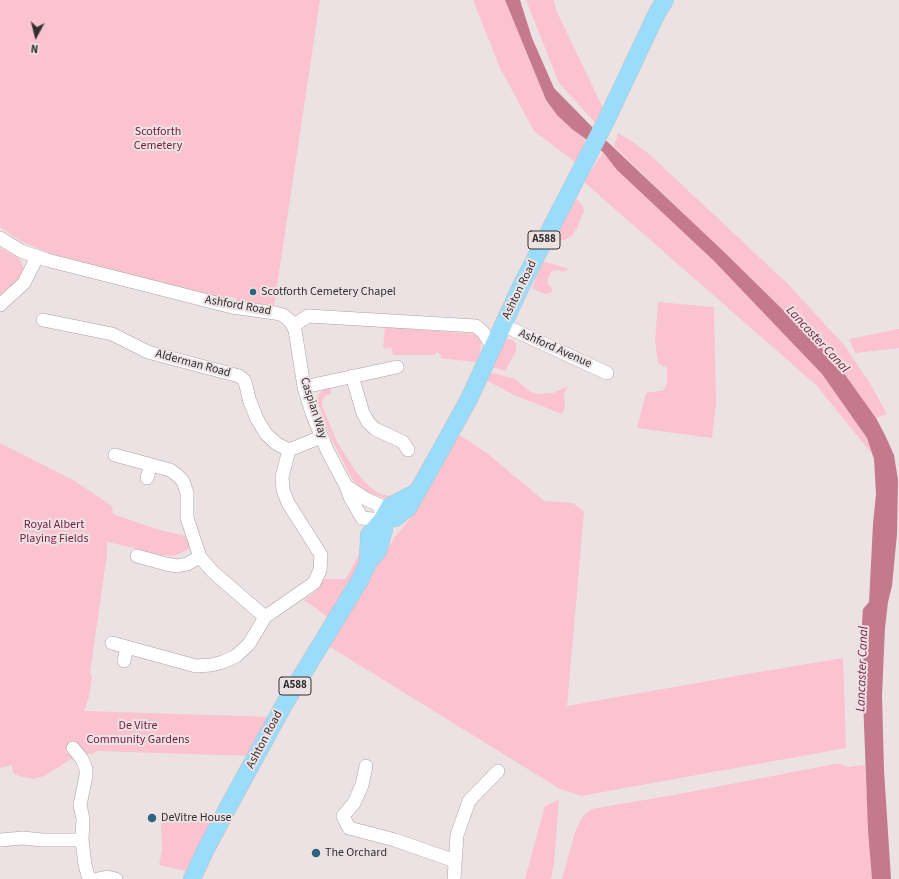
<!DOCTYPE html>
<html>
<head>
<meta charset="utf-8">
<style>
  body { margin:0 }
  #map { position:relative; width:899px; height:879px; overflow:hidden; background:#ece2e4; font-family:"Source Sans 3",sans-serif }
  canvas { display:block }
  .north { position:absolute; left:16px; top:16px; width:40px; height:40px; -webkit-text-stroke:3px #ece2e4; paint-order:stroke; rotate:187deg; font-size:11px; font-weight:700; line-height:16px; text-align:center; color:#343031 }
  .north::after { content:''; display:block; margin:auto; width:14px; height:18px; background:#343031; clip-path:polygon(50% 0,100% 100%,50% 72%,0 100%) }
</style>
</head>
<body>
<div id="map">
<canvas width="899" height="879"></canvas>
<div class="north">N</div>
</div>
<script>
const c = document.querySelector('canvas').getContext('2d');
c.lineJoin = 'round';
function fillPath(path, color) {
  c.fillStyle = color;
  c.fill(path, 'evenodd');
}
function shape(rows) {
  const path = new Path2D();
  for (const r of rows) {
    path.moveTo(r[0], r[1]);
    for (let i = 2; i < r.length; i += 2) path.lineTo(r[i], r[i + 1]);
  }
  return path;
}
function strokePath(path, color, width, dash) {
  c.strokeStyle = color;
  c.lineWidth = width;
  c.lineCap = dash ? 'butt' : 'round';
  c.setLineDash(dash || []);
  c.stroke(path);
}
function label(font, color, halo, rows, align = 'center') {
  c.font = font + ' "Source Sans 3",sans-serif';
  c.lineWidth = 4;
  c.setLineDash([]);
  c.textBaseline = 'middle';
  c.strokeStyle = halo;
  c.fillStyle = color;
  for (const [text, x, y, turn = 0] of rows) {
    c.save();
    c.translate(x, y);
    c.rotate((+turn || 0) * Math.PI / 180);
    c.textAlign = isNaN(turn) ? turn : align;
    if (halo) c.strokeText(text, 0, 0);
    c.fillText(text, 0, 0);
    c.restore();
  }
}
const green = shape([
  [0,0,320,0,274,306,238,301,236,298,230,297,228,299,203,295,49,253,20,241,0,227],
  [473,0,505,0,546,100,557,115,585,140,582,153,575,162,534,131,500,68],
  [526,0,554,0,556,10,602,106,600,128,559,83],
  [618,133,633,142,649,154,788,284,844,345,868,380,887,414,876,418,836,362,614,146],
  [603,152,617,170,714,261,822,374,867,438,873,455,816,385,584,182],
  [576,198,582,205,584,211,577,228,572,236,564,240,558,240,556,235],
  [0,248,20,259,24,270,21,277,0,295],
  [542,261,569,269,563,272,558,270,552,271,548,278,548,285,552,288,552,292,548,294,542,293,532,288],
  [658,302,714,307,716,404,712,438,637,428,646,393,664,390,667,383,667,368,658,363,655,341],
  [385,327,476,334,479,337,481,342,480,353,476,362,440,358,442,356,437,352,434,355,393,355,391,347,383,349],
  [899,329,899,348,855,353,849,339],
  [508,339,513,340,516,344,516,351,505,371,491,367,504,341],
  [493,373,515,379,531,392,538,394,553,393,568,386,564,393,565,407,562,414,514,395,486,380,489,374],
  [330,388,331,394,327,395,324,398,322,401,322,405,336,440,354,469,363,480,372,489,383,495,391,496,384,498,369,493,358,486,352,479,330,436,317,400,319,394,323,390],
  [458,434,488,454,544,501,573,503,584,512,567,706,742,675,843,658,846,748,581,796,560,789,327,645,395,537,409,520,436,478],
  [0,443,75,481,112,506,113,514,156,529,185,536,191,547,183,552,173,556,145,553,134,548,108,542,107,543,107,554,90,673,92,676,89,697,84,711,271,717,250,756,98,751,92,754,73,753,67,751,65,752,74,757,59,767,44,776,33,779,19,776,13,773,12,765,0,768],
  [360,543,365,543,363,558,329,618,304,600,315,592,324,579,346,579,359,554],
  [835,764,841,764,847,767,865,765,872,879,562,879,575,832,582,817,592,809,679,794],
  [559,799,554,864,551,879,525,879,545,806],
  [165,816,207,816,210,819,209,826,190,872,159,865,162,851,161,818]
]);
const water = shape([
  [505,0,520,0,532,38,554,88,594,129,723,251,836,362,876,418,885,435,894,455,898,480,897,534,892,586,888,602,885,628,882,695,884,770,891,879,872,879,868,830,863,698,863,668,864,649,862,641,862,622,863,609,869,602,873,524,876,494,874,459,867,438,822,374,777,327,714,261,617,170,603,152,572,129,557,115,546,100]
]);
const minor = shape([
  [0,238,21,251,47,260,232,307,275,313,283,315,291,322,295,330,304,387,312,413,327,450,346,486,350,497,362,518,382,520,379,505,366,499,346,486],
  [0,305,24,283,37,257],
  [43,320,112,334,148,352,239,376,244,380,246,385,249,399,257,419,266,434,277,444,289,450],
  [503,325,607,373],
  [293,326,308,316,476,326,483,332,492,346],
  [352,376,363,413,368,422,375,429,403,442,408,450],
  [304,387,397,367],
  [115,455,170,470,177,475,183,481,187,493,187,518,200,557,213,572,265,617],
  [147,478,151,465],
  [137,556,166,564,177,566,187,564,200,557],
  [112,643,196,666,211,665,223,662,236,656,249,644,265,617,314,583,320,570,321,555,288,503,283,490,282,477,289,450,321,437],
  [124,661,127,647],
  [73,748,82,759,86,769,86,776,80,805,83,819,82,840,85,865,89,879],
  [366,766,362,785,354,803,343,816,349,828,395,840,455,861],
  [0,840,23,838,42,840,82,840],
  [98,879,107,877,116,879],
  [454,879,457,835,469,801,498,771]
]);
const major = shape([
  [382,520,395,518,408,508,428,473,469,399,521,286,606,121,657,13,665,0],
  [368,563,369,535,382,520,390,506,415,493],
  [192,879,205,851,226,811,285,703,360,580,368,563,378,551,384,530,382,520]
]);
const markers = [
  [253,292,4,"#2d657f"],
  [152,818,5,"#2d657f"],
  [316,853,5,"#2d657f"]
];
const shields = [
  [544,240,32],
  [295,686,32]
];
const shieldNames = [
  ["A588",544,240],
  ["A588",295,686]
];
const parkNames = [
  ["Scotforth",158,132],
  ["Cemetery",158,146],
  ["Royal Albert",54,525],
  ["Playing Fields",54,539],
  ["De Vitre",138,726],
  ["Community Gardens",138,740]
];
const streetNames = [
  ["Ashton Road",520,290,-64],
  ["Ashford Road",238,306,10],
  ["Ashford Avenue",555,349,24],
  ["Alderman Road",193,364,15],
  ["Caspian Way",313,408,72],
  ["Ashton Road",265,740,-62]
];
const poiNames = [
  ["Scotforth Cemetery Chapel",261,292],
  ["DeVitre House",161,818],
  ["The Orchard",325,853]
];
const waterNames = [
  ["Lancaster Canal",817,340,47],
  ["Lancaster Canal",863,669,-88]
];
fillPath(green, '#fbc2cf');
fillPath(water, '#c47a8c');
strokePath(minor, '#aaa1a2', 14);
strokePath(major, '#c2c1c1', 18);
strokePath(minor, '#fff', 13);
strokePath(major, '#9adcfa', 17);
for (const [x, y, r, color] of markers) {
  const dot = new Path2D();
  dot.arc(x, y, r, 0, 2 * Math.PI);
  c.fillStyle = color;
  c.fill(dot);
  strokePath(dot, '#ece2e4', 1.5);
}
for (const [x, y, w] of shields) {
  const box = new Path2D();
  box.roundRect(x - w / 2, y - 9, w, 18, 3);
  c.fillStyle = '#ece2e4';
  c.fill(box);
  strokePath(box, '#343031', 1);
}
label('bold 11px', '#343031', null, shieldNames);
label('12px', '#751c3b', '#ece2e4', parkNames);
label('12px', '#343031', '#ece2e4', streetNames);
label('12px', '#343031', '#ece2e4', poiNames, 'left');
label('italic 13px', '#721a39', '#ece2e4', waterNames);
</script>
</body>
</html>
